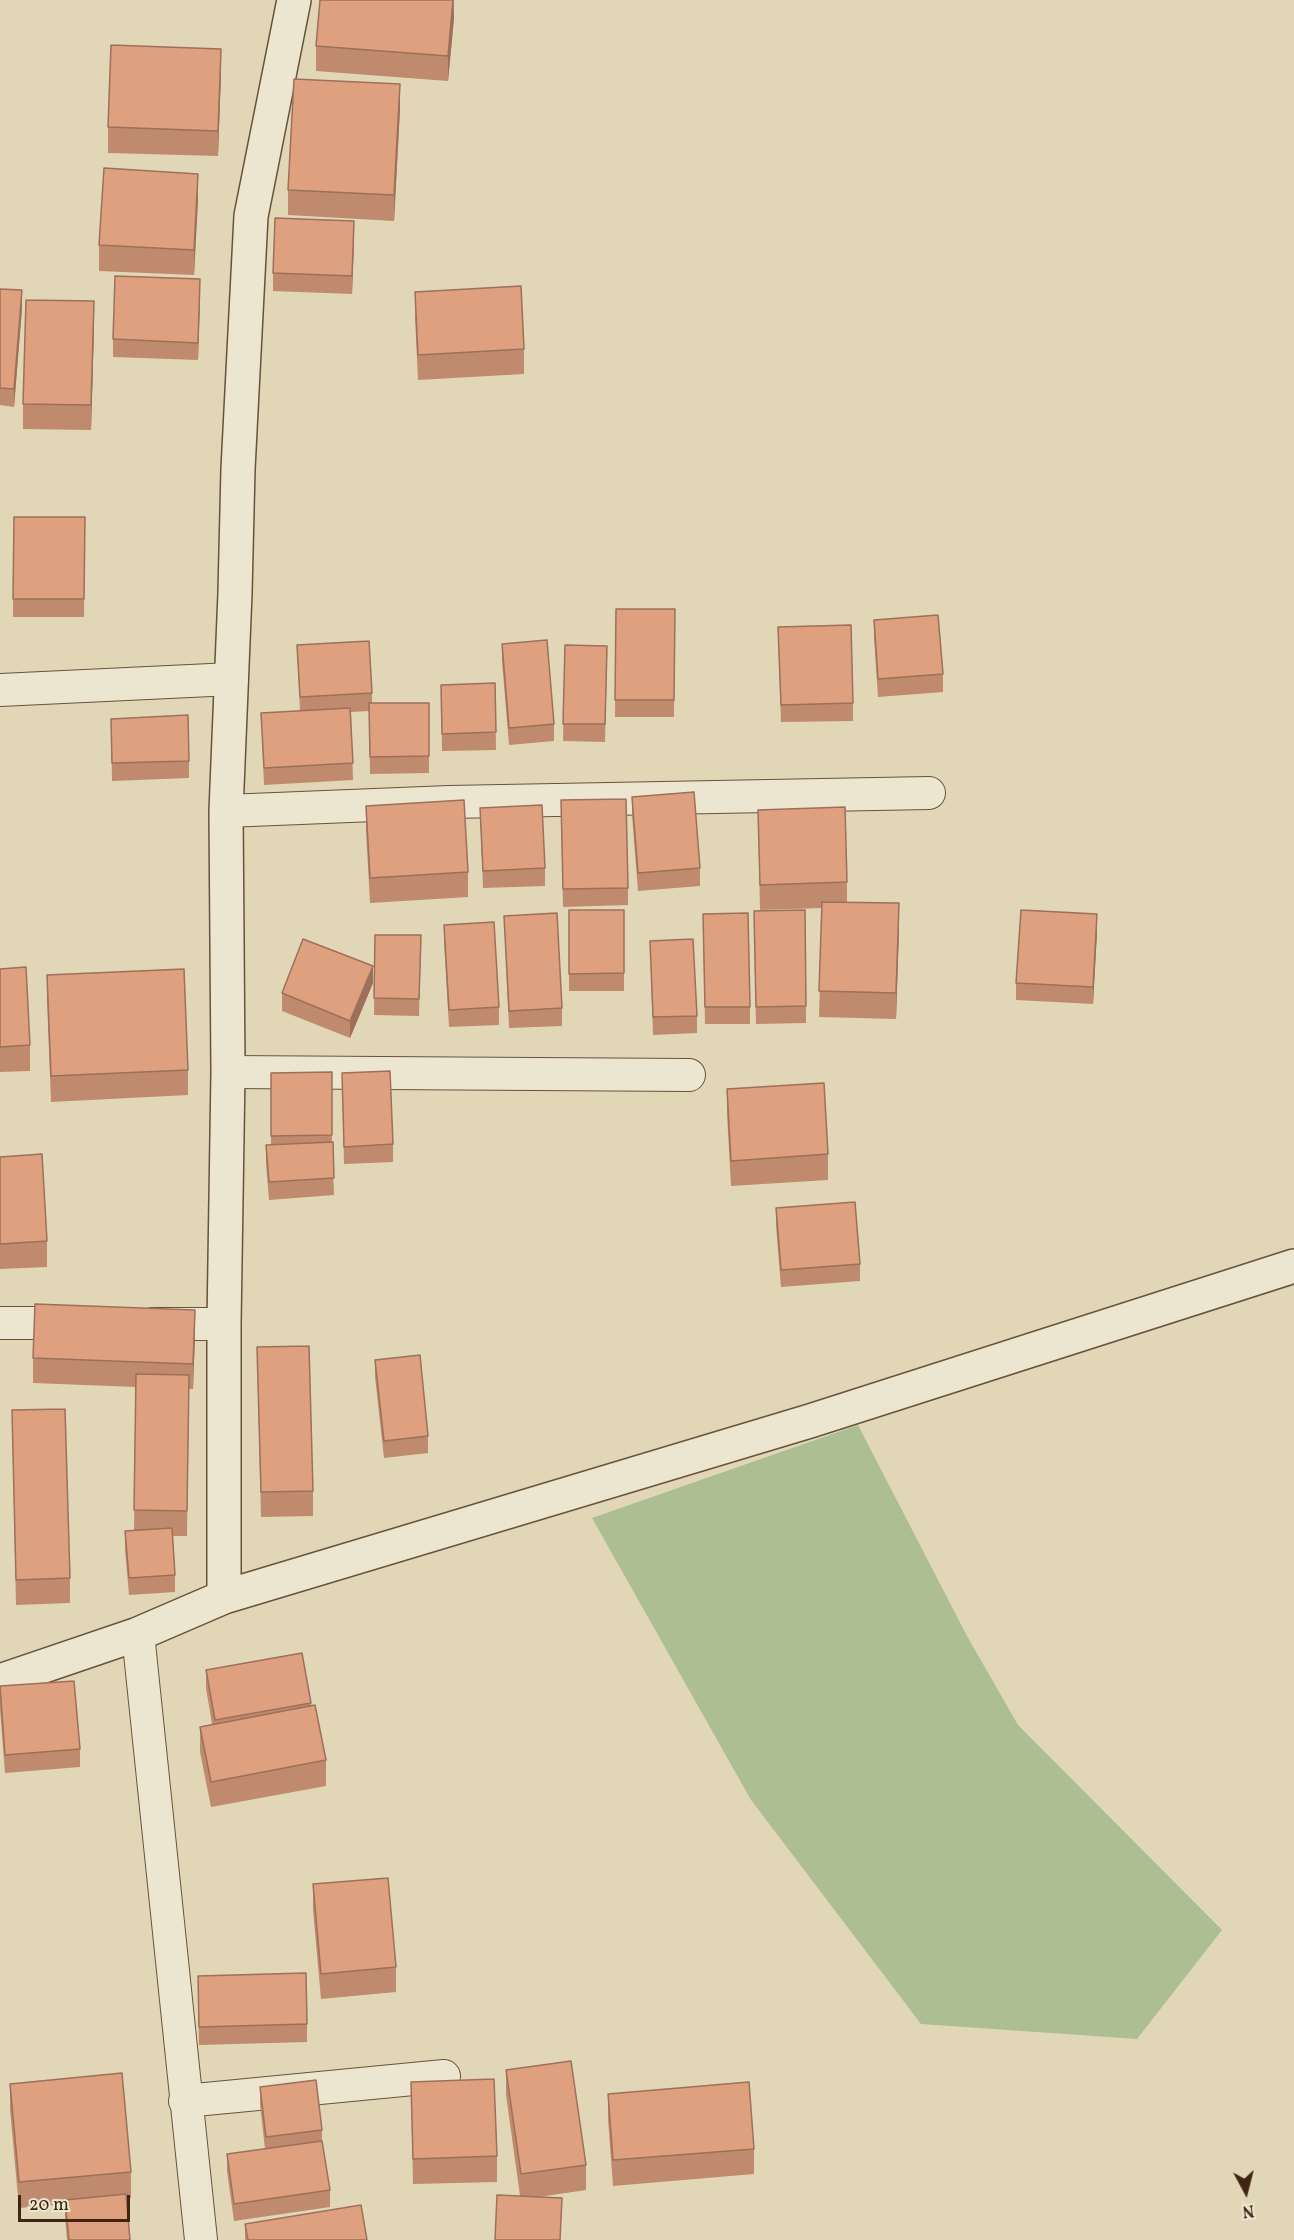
<!DOCTYPE html>
<html>
<head>
<meta charset="utf-8">
<style>
  body { margin:0 }
  #map { position:relative; width:1294px; height:2240px; overflow:hidden; background:#e1d7b6; font-family:Vollkorn,serif }
  canvas { display:block }
  .north { position:absolute; left:1216px; top:2162px; width:60px; height:60px; -webkit-text-stroke:4px #ece5d0; paint-order:stroke; rotate:173deg; font-size:16px; font-weight:700; line-height:24px; text-align:center; color:#402513 }
  .north::after { content:''; display:block; margin:auto; width:21px; height:27px; background:#402513; clip-path:polygon(50% 0,100% 100%,50% 72%,0 100%) }
  .scale { position:absolute; left:18px; top:2195px; width:112px; height:27px; box-sizing:border-box; border:3px solid #402513; border-top:0; padding-left:8px; font-size:18px; line-height:21px; white-space:nowrap; color:#402513; -webkit-text-stroke:4px #ece5d0; paint-order:stroke }
</style>
</head>
<body>
<div id="map">
<canvas width="1294" height="2240"></canvas>
<div class="north">N</div>
<div class="scale">20 m</div>
</div>
<script>
const c = document.querySelector('canvas').getContext('2d');
c.lineJoin = 'round';
function fillPath(path, color) {
  c.fillStyle = color;
  c.fill(path, 'evenodd');
}
function shape(rows) {
  const path = new Path2D();
  for (const r of rows) {
    path.moveTo(r[0], r[1]);
    for (let i = 2; i < r.length; i += 2) path.lineTo(r[i], r[i + 1]);
  }
  return path;
}
function strokePath(path, color, width, dash) {
  c.strokeStyle = color;
  c.lineWidth = width;
  c.lineCap = dash ? 'butt' : 'round';
  c.setLineDash(dash || []);
  c.stroke(path);
}
const green = shape([
  [858,1425,967,1636,1018,1725,1222,1930,1137,2039,921,2024,751,1800,592,1518]
]);
const minor = shape([
  [0,690,232,679],
  [226,811,449,802,929,793],
  [228,1072,689,1075],
  [0,1323,77,1323],
  [153,1324,224,1324],
  [138,1634,201,2240],
  [185,2101,444,2076]
]);
const tertiary = shape([
  [224,1597,224,1324,228,1072,226,811,235,593,238,469,251,216,294,0],
  [0,1681,138,1634,224,1597,810,1421,1294,1266]
]);
const wall = shape([
  [454,0,454,18,448,81,316,71,316,46],
  [221,74,218,156,108,153,108,127],
  [400,109,394,221,288,215,288,190],
  [198,199,194,275,99,271,99,245],
  [354,239,352,294,273,291,273,273],
  [0,289,22,308,14,407,0,405],
  [415,292,524,349,524,374,418,380,415,318],
  [200,296,198,360,113,357,113,339],
  [94,327,91,430,23,429,23,404],
  [14,517,85,517,84,617,13,617],
  [616,609,675,609,674,717,615,717],
  [874,620,943,674,943,692,878,697,874,637],
  [778,627,853,703,853,721,781,722],
  [502,644,554,724,554,741,509,745,502,661],
  [297,645,372,693,372,703,429,703,429,773,370,774,369,711,351,712,353,780,264,785,261,713,300,711],
  [565,645,607,663,605,742,563,741],
  [495,683,496,750,442,751,441,685],
  [111,719,189,761,189,778,112,781],
  [632,797,700,868,700,886,638,891,632,815],
  [366,806,468,872,468,897,370,903,366,831],
  [480,808,545,868,545,886,483,888],
  [758,810,847,882,847,902,899,929,896,1019,819,1017,822,908,760,910],
  [561,818,628,888,628,905,563,907],
  [569,910,624,910,624,991,569,991],
  [805,910,806,1023,756,1024,754,928],
  [504,916,562,1008,562,1026,509,1028],
  [444,925,499,1007,499,1025,449,1027,444,942],
  [703,931,750,1007,750,1024,705,1024],
  [1097,932,1093,1004,1016,1000,1016,983],
  [375,935,421,935,419,1016,374,1015],
  [650,941,697,1016,697,1033,653,1035],
  [0,969,30,1045,30,1071,0,1072],
  [47,975,188,1070,188,1095,51,1102,47,1000],
  [373,983,350,1038,282,1011,282,993],
  [332,1072,332,1142,334,1195,269,1200,266,1163,266,1145,271,1145,271,1073],
  [342,1073,393,1144,393,1162,344,1164],
  [727,1089,828,1154,828,1180,731,1186,727,1114],
  [0,1157,47,1241,47,1267,0,1269],
  [776,1208,860,1264,860,1281,781,1287,776,1226],
  [195,1335,193,1389,189,1389,187,1536,173,1536,175,1575,175,1592,129,1595,125,1549,125,1531,134,1531,136,1387,33,1383,33,1358],
  [257,1347,313,1491,313,1516,261,1517],
  [375,1360,428,1436,428,1453,384,1458,375,1377],
  [12,1410,70,1578,70,1603,16,1605],
  [206,1670,311,1703,311,1706,326,1760,326,1786,211,1807,200,1752,200,1727,212,1724,206,1688],
  [0,1686,80,1749,80,1767,5,1773,0,1709],
  [313,1884,396,1967,396,1992,321,1999,313,1910],
  [198,1993,307,2024,307,2042,199,2045],
  [506,2070,586,2165,586,2190,539,2197,562,2215,520,2196,506,2095],
  [411,2082,497,2156,497,2182,413,2184],
  [10,2084,131,2172,131,2198,126,2198,130,2240,67,2240,65,2217,65,2204,19,2208,10,2109],
  [260,2087,322,2130,322,2141,330,2190,330,2207,234,2221,227,2171,227,2154,265,2149,260,2104],
  [608,2094,754,2149,754,2174,613,2186,608,2119],
  [245,2224,367,2240,245,2240]
]);
const shadedWall = shape([
  [453,0,454,18,448,81,448,56],
  [221,49,221,74,218,156,218,131],
  [400,84,400,109,394,221,394,195],
  [198,174,198,199,194,275,194,250],
  [354,221,354,239,352,294,352,276],
  [200,279,200,296,198,360,198,343],
  [22,290,22,308,14,407,14,389],
  [94,301,94,327,91,430,91,405],
  [899,903,899,929,896,1019,896,993],
  [1097,914,1097,932,1093,1004,1093,987],
  [373,966,373,983,350,1038,350,1021],
  [195,1310,195,1335,193,1389,193,1364]
]);
const building = shape([
  [320,0,453,0,448,56,316,46,320,0],
  [111,45,221,49,218,131,108,127,111,45],
  [294,79,400,84,394,195,288,190,294,79],
  [104,168,198,174,194,250,99,245,104,168],
  [275,218,354,221,352,276,273,273,275,218],
  [115,276,200,279,198,343,113,339,115,276],
  [521,286,524,349,418,355,415,292,521,286],
  [0,289,22,290,14,389,0,388,0,289],
  [26,300,94,301,91,405,23,404,26,300],
  [14,517,85,517,84,599,13,599,14,517],
  [616,609,675,609,674,700,615,700,616,609],
  [938,615,943,674,878,679,874,620,938,615],
  [851,625,853,703,781,705,778,627,851,625],
  [547,640,554,724,509,728,502,644,547,640],
  [369,641,372,693,300,697,297,645,369,641],
  [565,645,607,646,605,724,563,724,565,645],
  [495,683,496,732,442,734,441,685,495,683],
  [369,703,429,703,429,756,370,757,369,703],
  [350,708,353,763,264,768,261,713,350,708],
  [188,715,189,761,112,763,111,719,188,715],
  [694,792,700,868,638,873,632,797,694,792],
  [626,799,628,888,563,889,561,800,626,799],
  [464,800,468,872,370,878,366,806,464,800],
  [542,805,545,868,483,871,480,808,542,805],
  [845,807,847,882,760,885,758,810,845,807],
  [822,902,899,903,896,993,819,991,822,902],
  [569,910,624,910,624,973,569,974,569,910],
  [805,910,806,1006,756,1007,754,911,805,910],
  [1021,910,1097,914,1093,987,1016,983,1021,910],
  [557,913,562,1008,509,1011,504,916,557,913],
  [748,913,750,1007,705,1007,703,914,748,913],
  [494,922,499,1007,449,1010,444,925,494,922],
  [375,935,421,935,419,999,374,998,375,935],
  [303,939,373,966,350,1021,282,993,303,939],
  [693,939,697,1016,653,1017,650,941,693,939],
  [26,967,30,1045,0,1047,0,969,26,967],
  [184,969,188,1070,51,1076,47,975,184,969],
  [390,1071,393,1144,344,1147,342,1073,390,1071],
  [332,1072,332,1135,271,1136,271,1073,332,1072],
  [824,1083,828,1154,731,1161,727,1089,824,1083],
  [333,1142,334,1178,269,1182,266,1145,333,1142],
  [42,1154,47,1241,0,1244,0,1157,42,1154],
  [855,1202,860,1264,781,1270,776,1208,855,1202],
  [35,1304,195,1310,193,1364,33,1358,35,1304],
  [309,1346,313,1491,261,1492,257,1347,309,1346],
  [420,1355,428,1436,384,1441,375,1360,420,1355],
  [136,1374,189,1375,187,1511,134,1510,136,1374],
  [65,1409,70,1578,16,1580,12,1410,65,1409],
  [172,1528,175,1575,129,1578,125,1531,172,1528],
  [302,1653,311,1703,215,1720,206,1670,302,1653],
  [74,1681,80,1749,5,1755,0,1686,74,1681],
  [315,1705,326,1760,211,1782,200,1727,315,1705],
  [388,1878,396,1967,321,1974,313,1884,388,1878],
  [306,1973,307,2024,199,2027,198,1976,306,1973],
  [571,2061,586,2165,521,2174,506,2070,571,2061],
  [122,2073,131,2172,19,2182,10,2084,122,2073],
  [494,2079,497,2156,413,2159,411,2082,494,2079],
  [316,2080,322,2130,266,2137,260,2087,316,2080],
  [749,2082,754,2149,613,2160,608,2094,749,2082],
  [322,2141,330,2190,234,2204,227,2154,322,2141],
  [126,2194,130,2240,69,2240,65,2200,126,2194],
  [497,2195,562,2198,560,2240,495,2240,497,2195],
  [361,2205,367,2240,248,2240,245,2224,361,2205]
]);
fillPath(green, '#adbf92');
strokePath(minor, '#68523c', 34);
strokePath(tertiary, '#68523c', 36);
strokePath(minor, '#ece5d0', 32);
strokePath(tertiary, '#ece5d0', 33);
fillPath(wall, '#c08a6e');
fillPath(shadedWall, '#9c705a');
fillPath(building, '#dfa080');
strokePath(building, '#9c705a', 1.5);
</script>
</body>
</html>
